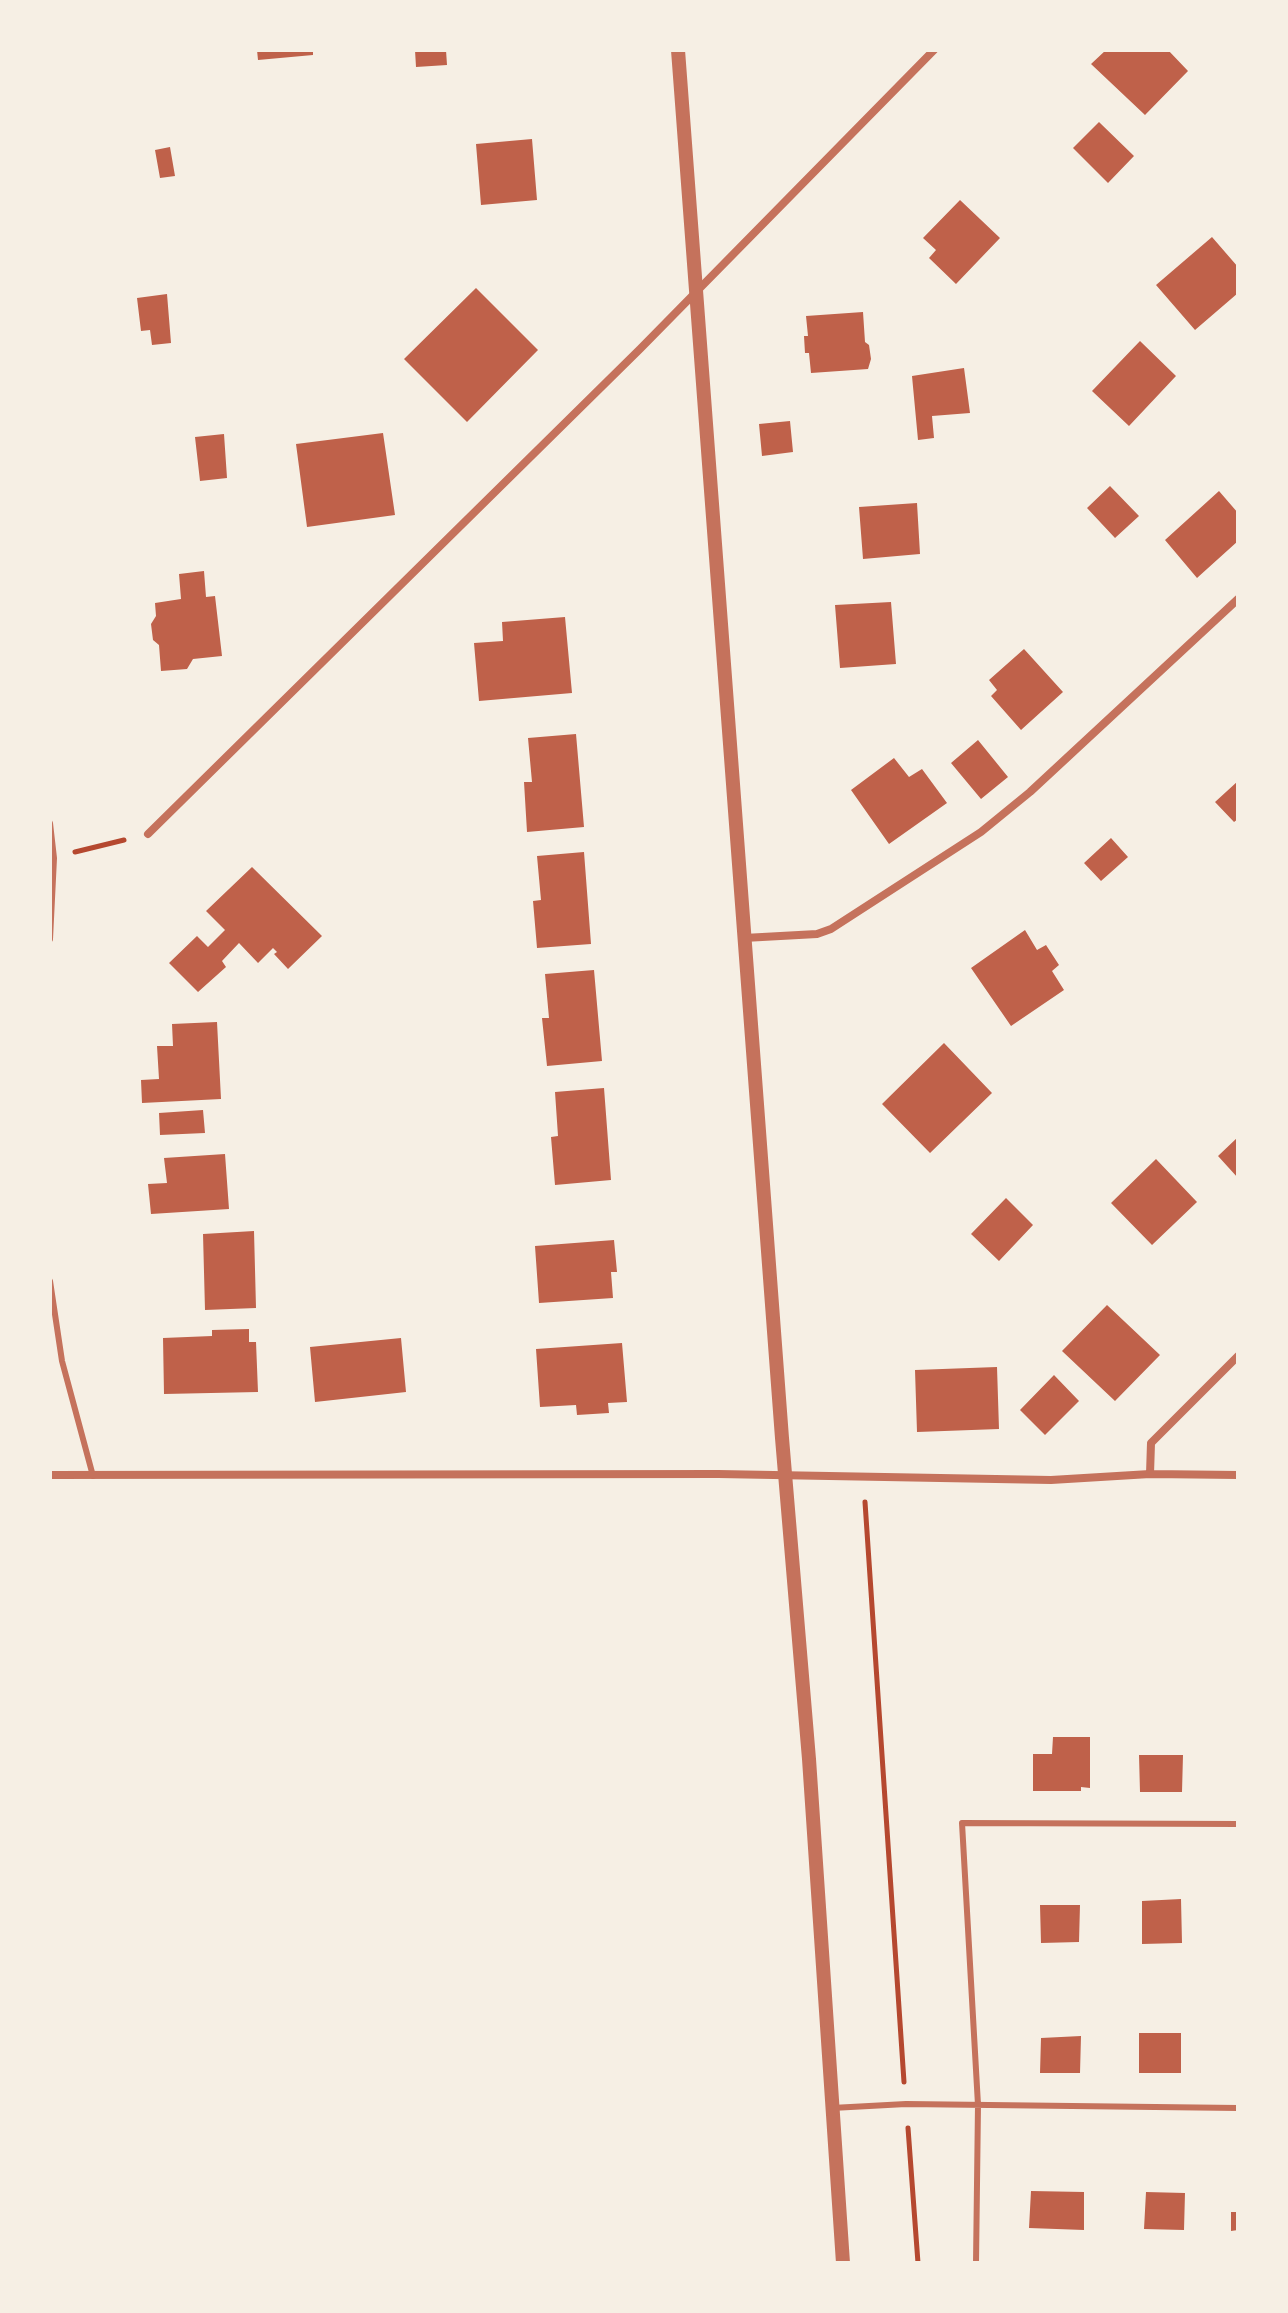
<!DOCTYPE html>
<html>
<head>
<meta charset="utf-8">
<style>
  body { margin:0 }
  #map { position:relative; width:1288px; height:2313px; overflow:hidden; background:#f6efe4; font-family:Cabin,sans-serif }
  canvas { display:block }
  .frame { position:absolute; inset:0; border:52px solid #f6efe4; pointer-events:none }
</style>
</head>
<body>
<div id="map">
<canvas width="1288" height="2313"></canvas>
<div class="frame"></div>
</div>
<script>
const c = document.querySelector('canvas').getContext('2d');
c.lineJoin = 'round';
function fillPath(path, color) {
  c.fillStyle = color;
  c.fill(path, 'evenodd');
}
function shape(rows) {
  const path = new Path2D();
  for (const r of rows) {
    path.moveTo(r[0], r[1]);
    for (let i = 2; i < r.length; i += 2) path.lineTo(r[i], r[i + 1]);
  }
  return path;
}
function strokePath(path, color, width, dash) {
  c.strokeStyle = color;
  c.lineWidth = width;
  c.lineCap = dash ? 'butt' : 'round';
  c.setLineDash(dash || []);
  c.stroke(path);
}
const building = shape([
  [257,50,313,50,313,55,258,60],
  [415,50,446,50,447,65,416,67],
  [1106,50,1168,50,1188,71,1145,115,1091,64],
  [1099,122,1134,156,1108,183,1073,148],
  [532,139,537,200,481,205,476,144],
  [170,147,175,176,160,178,155,150],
  [960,200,1000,238,956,284,929,258,936,250,923,238],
  [1212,237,1238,267,1238,293,1195,330,1156,285],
  [476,288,538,350,467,422,404,359],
  [167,294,171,343,152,345,150,330,141,331,137,298],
  [863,312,865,342,869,345,871,359,868,369,811,373,809,353,805,353,804,336,808,336,806,316],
  [1140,341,1176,376,1129,426,1092,391],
  [964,368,970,413,932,416,934,438,918,440,912,376],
  [790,421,793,452,762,456,759,424],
  [383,433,395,515,307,527,296,444],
  [224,434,227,478,200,481,195,437],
  [1110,486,1139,516,1115,538,1087,508],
  [1219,491,1238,513,1238,541,1197,578,1165,540],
  [917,503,920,554,863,559,859,507],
  [204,571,206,597,215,596,222,656,193,659,187,669,161,671,159,645,153,640,151,624,156,616,155,603,181,599,179,574],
  [891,602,896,664,840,668,835,605],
  [565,617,572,693,479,701,474,643,503,641,502,622],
  [1024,649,1063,692,1021,730,991,696,997,690,989,680],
  [576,734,584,827,527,832,524,782,532,782,528,738],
  [978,740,1008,777,981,799,951,763],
  [894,758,909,777,922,769,947,803,889,844,851,790],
  [1238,781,1238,819,1234,822,1215,802],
  [1111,838,1128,857,1101,881,1084,863],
  [584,852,591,944,537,948,533,901,541,900,537,856],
  [252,867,322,936,288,969,274,954,277,952,273,948,258,963,239,943,222,961,226,967,198,992,169,963,197,936,208,947,225,930,206,911],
  [1025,930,1037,950,1046,945,1059,965,1052,971,1064,990,1011,1026,971,968],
  [594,970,602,1061,547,1066,542,1018,549,1018,545,974],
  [217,1022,221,1099,142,1103,141,1080,159,1079,157,1046,173,1046,172,1024],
  [944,1043,992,1093,930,1153,882,1104],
  [604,1088,611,1180,555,1185,551,1137,558,1136,555,1092],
  [203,1110,205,1133,160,1135,159,1113],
  [1238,1137,1238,1178,1218,1156],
  [225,1154,229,1209,151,1214,148,1184,167,1183,164,1158],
  [1156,1159,1197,1202,1152,1245,1111,1203],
  [1006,1198,1033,1225,999,1261,971,1234],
  [254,1231,256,1308,205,1310,203,1234],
  [614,1240,617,1272,611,1272,613,1298,539,1303,535,1246],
  [1107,1305,1160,1355,1115,1401,1062,1351],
  [249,1329,249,1342,256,1342,258,1392,164,1394,163,1338,212,1336,212,1330],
  [401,1338,406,1392,315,1402,310,1347],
  [622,1343,627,1402,608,1403,609,1413,577,1415,576,1405,540,1407,536,1349],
  [997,1367,999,1429,917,1432,915,1370],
  [1054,1375,1079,1401,1045,1435,1020,1410],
  [1053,1737,1090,1737,1090,1788,1081,1787,1081,1791,1033,1791,1033,1754,1052,1754],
  [1139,1755,1183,1755,1182,1792,1140,1792],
  [1181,1899,1182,1943,1142,1944,1142,1901],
  [1040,1905,1080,1905,1079,1942,1041,1943],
  [1139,2033,1181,2033,1181,2073,1139,2073],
  [1081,2036,1080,2073,1040,2073,1041,2038],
  [1031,2191,1084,2192,1084,2230,1029,2228],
  [1146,2192,1185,2193,1184,2230,1144,2229],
  [1231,2212,1238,2212,1238,2230,1231,2231]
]);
const path = shape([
  [75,852,124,840],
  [865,1502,904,2082],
  [908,2128,918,2263]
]);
const service = shape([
  [50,823,54,858,50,939],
  [50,1281,62,1361,93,1476],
  [832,2108,906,2104,1238,2108],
  [976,2263,978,2105,962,1823,1238,1824]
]);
const minor = shape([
  [148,834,640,349,934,50],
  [744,938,817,934,831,929,981,832,1030,792,1238,599],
  [1150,1474,1151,1443,1238,1356],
  [50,1475,718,1474,1051,1480,1150,1474,1238,1475]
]);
const tertiary = shape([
  [678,50,782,1438,809,1759,843,2263]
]);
fillPath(building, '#bf614a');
strokePath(path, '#b5482f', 5);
strokePath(service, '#c5725c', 6);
strokePath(minor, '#c5725c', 8);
strokePath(tertiary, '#c5725c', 14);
</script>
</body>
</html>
